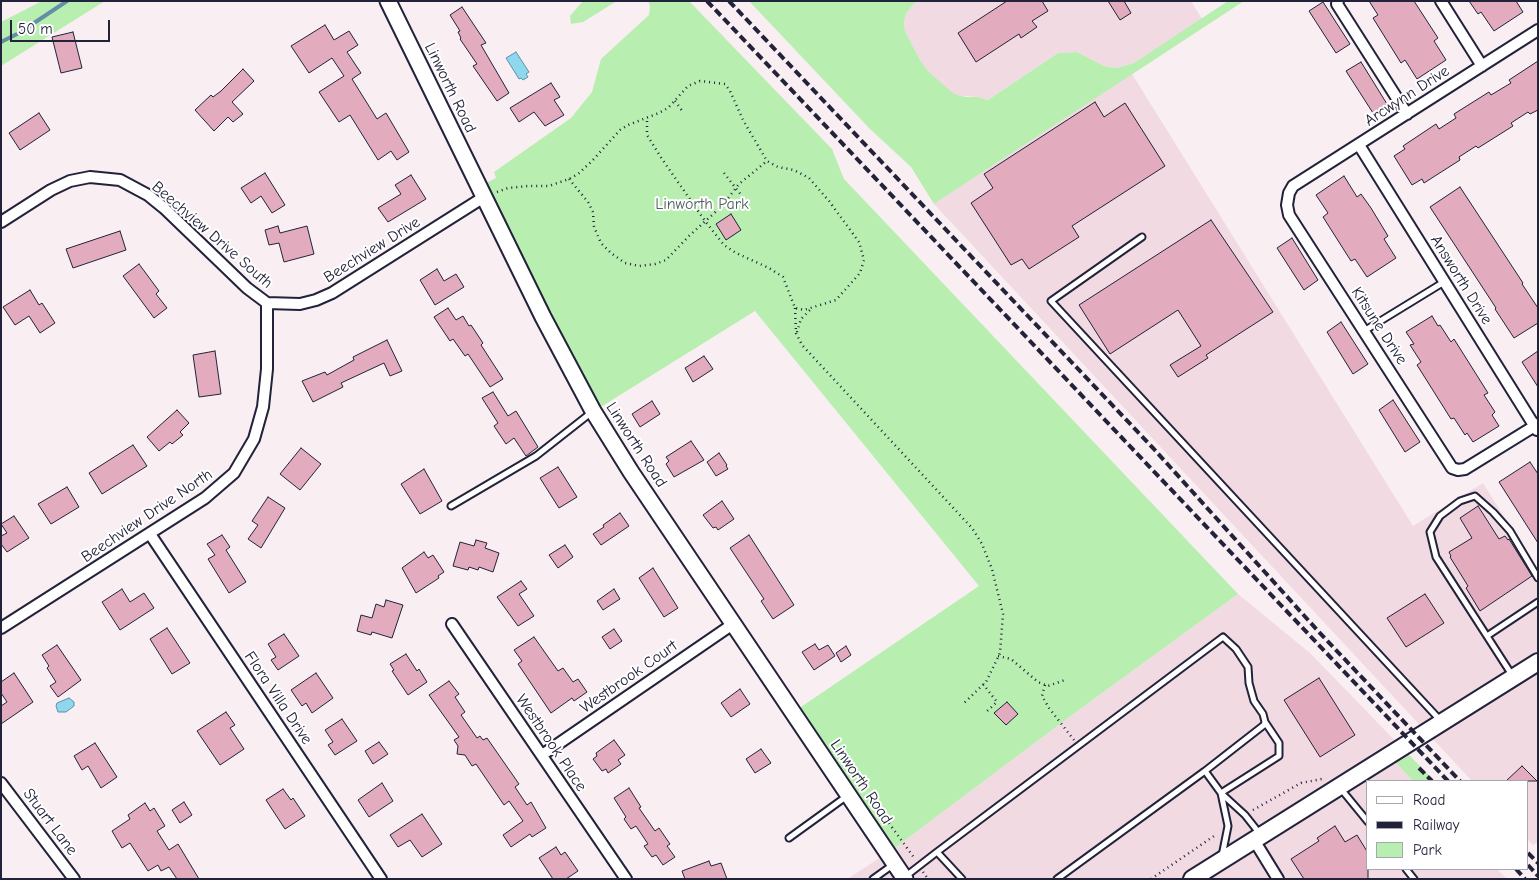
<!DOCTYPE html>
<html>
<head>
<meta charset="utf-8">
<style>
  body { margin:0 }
  #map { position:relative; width:1539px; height:880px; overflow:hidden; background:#f9eef2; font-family:"Comic Neue",sans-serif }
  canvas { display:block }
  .frame { position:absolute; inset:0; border:2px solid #22223b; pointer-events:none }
  .legend { position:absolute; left:1366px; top:780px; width:162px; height:90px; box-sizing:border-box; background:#fff; border:1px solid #a7a7b1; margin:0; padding:6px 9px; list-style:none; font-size:15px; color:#22223b }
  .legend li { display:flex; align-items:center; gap:10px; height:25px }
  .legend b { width:25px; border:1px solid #a7a7b1 }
  .scale { position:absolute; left:10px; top:20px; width:100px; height:22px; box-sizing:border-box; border:2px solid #22223b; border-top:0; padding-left:6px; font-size:15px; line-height:18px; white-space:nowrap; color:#22223b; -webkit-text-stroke:4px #fff; paint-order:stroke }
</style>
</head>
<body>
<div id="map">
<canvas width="1539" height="880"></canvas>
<div class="frame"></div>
<ul class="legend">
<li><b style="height:6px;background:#fff"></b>Road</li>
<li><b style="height:6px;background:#22223b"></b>Railway</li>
<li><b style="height:14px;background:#b8efb1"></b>Park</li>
</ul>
<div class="scale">50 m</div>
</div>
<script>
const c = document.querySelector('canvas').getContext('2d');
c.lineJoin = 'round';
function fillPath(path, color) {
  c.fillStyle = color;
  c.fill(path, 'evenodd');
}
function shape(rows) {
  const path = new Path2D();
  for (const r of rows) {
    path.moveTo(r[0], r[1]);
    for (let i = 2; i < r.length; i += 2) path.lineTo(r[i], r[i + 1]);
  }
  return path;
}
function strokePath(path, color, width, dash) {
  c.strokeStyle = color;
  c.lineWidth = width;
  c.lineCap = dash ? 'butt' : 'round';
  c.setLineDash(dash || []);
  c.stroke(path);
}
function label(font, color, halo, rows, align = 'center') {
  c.font = font + ' "Comic Neue",sans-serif';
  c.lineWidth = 4;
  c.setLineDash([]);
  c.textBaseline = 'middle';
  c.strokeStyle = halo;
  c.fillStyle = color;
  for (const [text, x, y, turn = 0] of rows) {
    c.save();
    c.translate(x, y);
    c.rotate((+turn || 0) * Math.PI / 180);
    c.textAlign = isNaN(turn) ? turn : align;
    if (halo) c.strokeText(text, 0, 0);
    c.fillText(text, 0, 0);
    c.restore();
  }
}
const built = shape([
  [917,1,1191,1,1202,19,1134,63,1116,68,1104,66,1077,52,1058,53,988,100,978,97,954,95,929,72,920,60,905,31,904,21,907,12],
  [1132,74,1413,526,1483,483,1538,571,1538,842,1533,845,1528,840,1528,781,1472,781,934,204],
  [1238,594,1310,653,1408,754,1395,762,1413,781,1368,781,1368,869,1497,869,1507,879,847,879,892,850,1072,715]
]);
const green = shape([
  [42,1,105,1,1,66,1,22],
  [583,1,617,1,583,22,571,24,570,16],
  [648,1,689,1,832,149,844,179,1238,594,1072,715,892,850,798,709,979,586,755,311,596,410,484,184,496,178,494,172,571,118,592,92,601,59,649,15,650,6],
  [749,1,917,1,907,12,904,21,905,31,920,60,929,72,954,94,966,97,978,97,988,100,1058,53,1077,52,1104,66,1116,68,1134,63,1228,1,1244,1,934,204,911,167,869,128],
  [1408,754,1428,774,1432,781,1413,781,1395,762]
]);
const water = shape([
  [516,52,529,72,526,74,528,77,523,80,521,78,519,79,506,58,516,52],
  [69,698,74,702,74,706,66,712,58,712,56,706,57,703,69,698]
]);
const stream = shape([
  [1,42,19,33,67,1]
]);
const building = shape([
  [1007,1,1042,1,1048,11,1032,21,1037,27,1021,38,1019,34,976,62,958,33,1007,1],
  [1108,1,1124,1,1131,13,1120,20,1108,1],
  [1369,1,1414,1,1438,38,1434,41,1446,60,1417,79,1405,60,1401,63,1373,18,1378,15,1369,1],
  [1469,1,1516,1,1523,12,1494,31,1481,12,1478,14,1469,1],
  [1323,2,1350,44,1336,53,1309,11,1323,2],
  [462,7,486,43,481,45,509,93,497,101,473,66,477,64,460,39,461,38,458,32,460,31,450,15,462,7],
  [325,25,334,40,349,31,358,45,347,52,361,73,352,79,377,119,386,113,409,152,397,160,391,151,378,160,350,115,339,122,319,92,344,76,332,58,309,73,291,46,325,25],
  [73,32,82,68,61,73,52,37,73,32],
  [1538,61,1538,110,1530,114,1528,112,1511,123,1513,126,1478,148,1476,146,1459,157,1460,160,1424,183,1422,179,1412,185,1394,156,1405,149,1403,146,1436,124,1439,129,1456,118,1454,114,1489,92,1491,95,1511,83,1509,80,1538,61],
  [1361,62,1387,104,1373,113,1346,71,1361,62],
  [243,69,254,81,232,102,243,114,233,122,228,117,214,131,195,110,211,95,213,97,221,91,243,69],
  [551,83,560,97,554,100,564,115,545,126,534,112,519,122,510,108,551,83],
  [1095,102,1104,117,1125,103,1165,166,1072,226,1079,237,1029,269,1022,259,1011,265,971,203,993,188,984,174,1095,102],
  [39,113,50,130,20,150,9,133,39,113],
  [265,173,285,205,272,213,261,196,251,203,241,188,265,173],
  [411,175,426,199,388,222,378,208,401,194,395,185,411,175],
  [1344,176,1357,197,1361,194,1371,208,1388,236,1384,239,1396,258,1367,277,1355,259,1351,261,1323,217,1328,213,1316,195,1344,176],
  [1460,187,1523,283,1522,284,1538,308,1538,323,1514,338,1495,309,1496,308,1430,207,1460,187],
  [731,214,741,230,726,240,716,224,731,214],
  [1211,220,1273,312,1206,355,1208,358,1178,377,1170,365,1201,346,1178,310,1110,354,1079,305,1211,220],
  [278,226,280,233,307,226,314,254,284,262,279,243,269,245,265,230,278,226],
  [120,231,126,250,73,268,66,249,120,231],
  [1292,238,1318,280,1304,290,1277,248,1292,238],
  [139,264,159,291,156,294,167,308,154,318,123,276,139,264],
  [437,269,444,281,456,274,464,287,435,305,420,280,437,269],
  [30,290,39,305,42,303,55,323,40,333,29,316,15,325,3,307,30,290],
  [448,308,456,320,463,316,469,326,471,325,483,343,481,345,503,379,490,387,468,354,465,356,453,339,450,341,434,317,448,308],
  [1432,316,1438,326,1440,325,1451,342,1454,339,1488,393,1484,395,1495,412,1492,415,1499,426,1473,442,1467,433,1465,435,1454,418,1451,419,1417,365,1421,362,1410,345,1414,344,1406,332,1432,316],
  [1341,322,1368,364,1353,374,1327,332,1341,322],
  [387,340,402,371,390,376,384,363,341,383,343,387,313,402,302,381,325,372,327,375,354,360,353,357,387,340],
  [215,351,221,394,199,397,193,355,215,351],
  [1538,351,1538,387,1522,362,1538,351],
  [704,356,713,369,693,382,685,368,704,356],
  [493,392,508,416,516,411,538,447,526,456,514,438,506,444,494,426,498,423,482,398,493,392],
  [1393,400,1420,442,1405,452,1379,410,1393,400],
  [652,401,660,414,640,427,632,414,652,401],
  [177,410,189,423,180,432,183,435,172,444,170,442,159,451,147,437,177,410],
  [691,441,704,460,674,477,666,464,669,461,666,457,691,441],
  [133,445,147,466,102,494,89,473,133,445],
  [301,448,321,464,300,490,280,474,301,448],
  [719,453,727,465,726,466,728,469,716,476,707,462,719,453],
  [1530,462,1538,474,1538,543,1499,482,1530,462],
  [558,467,577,497,559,508,540,478,558,467],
  [424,469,442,501,420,514,401,484,424,469],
  [67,487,79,507,51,524,38,504,67,487],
  [268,497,285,508,261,548,248,539,258,525,252,521,268,497],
  [722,501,734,519,718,530,716,527,713,528,703,515,722,501],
  [1478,506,1499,539,1505,536,1508,540,1509,539,1532,576,1480,611,1466,588,1468,586,1450,557,1451,556,1449,552,1472,538,1460,518,1478,506],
  [620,513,629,526,601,545,593,534,604,527,603,525,620,513],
  [14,516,29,538,7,552,1,544,1,536,7,533,1,524,14,516],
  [222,535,230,547,226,550,246,582,229,593,208,559,215,555,207,544,222,535],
  [749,535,794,605,773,619,761,601,764,599,730,548,749,535],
  [476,540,487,543,485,548,499,553,493,572,479,567,478,570,469,567,468,570,453,566,460,542,474,546,476,540],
  [565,545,573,557,558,568,549,555,565,545],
  [424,552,428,558,433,555,444,572,438,576,439,578,416,593,402,568,424,552],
  [653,568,678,608,664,617,639,578,653,568],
  [521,581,527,589,519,594,534,616,518,626,497,597,521,581],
  [122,589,130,602,144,593,154,608,120,630,102,602,122,589],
  [614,589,620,599,603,610,597,601,614,589],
  [1425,594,1444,623,1406,647,1387,618,1425,594],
  [386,600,403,605,392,638,372,632,371,635,357,631,361,615,372,618,376,604,384,607,386,600],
  [167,628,190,663,172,674,150,639,167,628],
  [614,629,622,641,610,649,602,637,614,629],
  [284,634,299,656,278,670,271,660,276,657,268,644,284,634],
  [534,637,558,671,563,668,573,682,578,679,587,692,574,701,572,698,551,713,518,664,522,661,514,650,534,637],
  [815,644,819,650,828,645,835,656,814,670,802,652,815,644],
  [57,645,81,680,58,697,50,686,56,682,47,668,49,666,42,655,57,645],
  [846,646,851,655,841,662,836,653,846,646],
  [406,654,417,671,419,669,427,682,408,695,392,671,394,670,390,664,406,654],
  [14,673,33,702,1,724,1,706,7,702,1,693,1,682,14,673],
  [316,673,333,698,312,713,306,703,302,706,291,690,316,673],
  [1319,678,1355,735,1320,757,1284,700,1319,678],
  [449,681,459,694,455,697,465,712,461,715,477,738,480,736,483,740,487,738,519,784,515,787,527,805,531,802,546,828,532,837,530,834,511,847,503,835,523,821,509,801,504,805,476,764,472,766,465,755,457,754,458,746,454,740,459,737,429,695,449,681],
  [740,689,750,704,731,717,721,703,740,689],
  [1007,702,1018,714,1006,725,994,713,1007,702],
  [226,712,235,725,230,728,244,749,220,765,197,731,226,712],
  [342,719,357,741,335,755,328,745,333,742,325,730,342,719],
  [614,740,625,755,618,760,621,764,608,773,606,769,602,771,593,759,597,756,596,753,614,740],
  [379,742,388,754,373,764,365,751,379,742],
  [95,743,117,777,101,788,88,766,82,770,74,756,95,743],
  [761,749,771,763,755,773,746,759,761,749],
  [1522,766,1537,781,1506,781,1522,766],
  [382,783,393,801,369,817,358,800,382,783],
  [629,788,641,807,639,808,655,831,659,828,670,844,667,846,675,857,663,865,656,855,652,857,644,846,648,844,636,826,631,829,624,819,626,817,614,798,629,788],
  [283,789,291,800,293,798,305,816,285,829,266,800,283,789],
  [184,802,192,815,180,823,172,810,184,802],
  [145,803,150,811,154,808,165,826,157,831,169,850,178,844,199,879,177,879,169,867,161,871,158,865,148,871,130,843,122,848,112,831,130,819,128,815,145,803],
  [422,814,442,844,422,857,410,840,398,847,390,835,422,814],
  [1335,826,1345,842,1357,835,1368,853,1368,879,1304,879,1291,859,1319,841,1317,838,1335,826],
  [556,847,561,855,565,852,578,871,566,879,553,879,539,858,556,847],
  [709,861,711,866,721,863,727,879,685,879,682,871,709,861]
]);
const path = shape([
  [675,101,683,112],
  [724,173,745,200],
  [569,179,588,202,593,212,594,227,601,243,611,253,625,263,639,266,655,264,666,260,689,236,722,206,739,184,767,161],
  [497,192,508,188,528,186,549,186,569,179,578,174,592,161,620,130,628,125,659,113,668,108,688,86,700,81,725,84,730,91,743,120,767,161,778,167,794,170,809,178,829,201,859,242,864,260,860,273,836,300,804,310,795,308,783,277,769,268,736,253,724,245,705,221,662,159,647,135,647,118],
  [795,308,796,333,802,345,972,528,982,544,992,569,1003,614,1000,653,986,682,963,704],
  [797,332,801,319,812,308],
  [998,656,1011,659,1038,682,1048,686,1065,680],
  [983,684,997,702,986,712],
  [1045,685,1042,696,1049,708,1074,740],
  [1253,810,1301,783,1322,779],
  [886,819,915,859],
  [923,872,928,879],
  [1151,879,1217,834]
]);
const service = shape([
  [1142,237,1051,301,1440,720],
  [1364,331,1444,282],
  [451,506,536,456,592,412],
  [1487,636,1538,602],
  [1512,675,1436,557,1430,532,1440,516,1460,501,1475,496,1493,512,1510,531,1538,578],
  [1341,789,1368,822],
  [1221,793,1279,756,1279,743,1265,722],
  [1221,793,1228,826,1222,856],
  [789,838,847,796],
  [937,852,1223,637,1236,649,1248,667,1249,683,1254,701,1263,714,1265,722,1264,725,1205,771],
  [1406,869,1414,879],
  [906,876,937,852,962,879],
  [873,879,894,864],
  [1057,879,1205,771,1221,793,1245,815,1260,834]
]);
const minor = shape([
  [1338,1,1337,4,1407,114],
  [1441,1,1482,66],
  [1538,30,1293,186,1289,193,1287,205,1289,215,1452,468,1458,470,1465,469,1538,424],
  [1359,145,1537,430],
  [1,222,51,190,70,181,90,177,120,180,148,195,164,208,247,288,267,303],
  [267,303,300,304,316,300,332,293,484,197],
  [150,534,381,879],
  [452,624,626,879],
  [1,628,205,498,234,473,254,439,263,407,267,369,267,303],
  [542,755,733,624],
  [1,783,74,879],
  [1254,840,1278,879]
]);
const secondary = shape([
  [388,1,543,317,593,411,631,472,905,879]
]);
const primary = shape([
  [1192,879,1538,662]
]);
const rail = shape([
  [707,1,1448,781],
  [729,1,1153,448,1318,631,1460,781],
  [1419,768,1432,781],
  [1528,853,1538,863],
  [1528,865,1538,876],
  [1516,869,1525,879]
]);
const streetNames = [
  ["Linworth Road",450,88,64],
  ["Arcwynn Drive",1407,96,-33],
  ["Beechview Drive South",212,235,41],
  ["Beechview Drive",372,250,-32],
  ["Answorth Drive",1461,280,58],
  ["Kitsune Drive",1379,326,57],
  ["Linworth Road",636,445,57],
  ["Beechview Drive North",147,516,-34],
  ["Westbrook Court",629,677,-35],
  ["Flora Villa Drive",278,698,56],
  ["Westbrook Place",551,743,56],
  ["Linworth Road",861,782,56],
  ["Stuart Lane",50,822,53]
];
const parkNames = [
  ["Linworth Park",702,204]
];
fillPath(built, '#f2dae2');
fillPath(green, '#b8efb1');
fillPath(water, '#8ed8ee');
strokePath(water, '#638fa6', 1);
strokePath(stream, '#638fa6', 4);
fillPath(building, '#e3abbe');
strokePath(building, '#22223b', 1);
strokePath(service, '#22223b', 9);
strokePath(minor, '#22223b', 14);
strokePath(secondary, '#22223b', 19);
strokePath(primary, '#22223b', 20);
strokePath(path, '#22223b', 2.5, [1, 4]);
strokePath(service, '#fff', 5);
strokePath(minor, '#fff', 10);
strokePath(secondary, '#fff', 15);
strokePath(primary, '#fff', 16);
strokePath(rail, '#22223b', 4, [8, 4]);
label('16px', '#22223b', '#fff', streetNames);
label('16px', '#4f605e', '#fff', parkNames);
</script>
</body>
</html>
